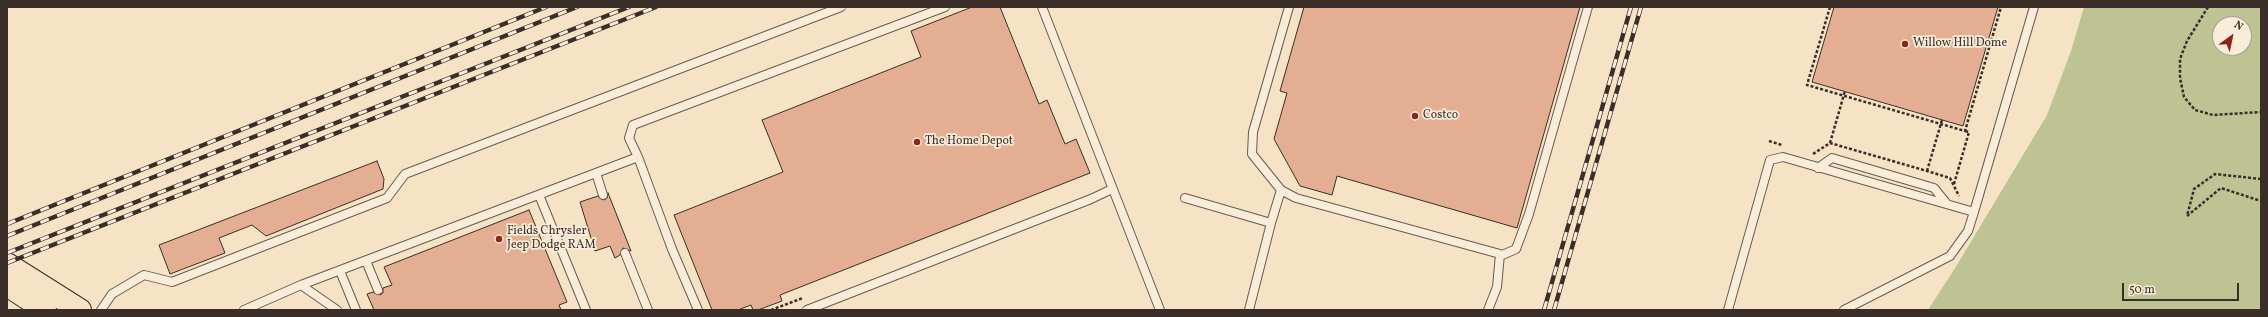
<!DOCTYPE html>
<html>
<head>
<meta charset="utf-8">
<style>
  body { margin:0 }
  #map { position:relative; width:2268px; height:317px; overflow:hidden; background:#f6e3c6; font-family:Vollkorn,serif }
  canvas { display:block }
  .frame { position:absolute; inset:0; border:8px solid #3b2d28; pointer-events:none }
  .north { position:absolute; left:2212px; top:16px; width:40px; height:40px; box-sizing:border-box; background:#f9edda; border:1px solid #ada093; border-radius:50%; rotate:33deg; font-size:11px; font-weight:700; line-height:16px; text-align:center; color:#3b2d28 }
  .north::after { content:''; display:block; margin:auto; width:14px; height:18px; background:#8f2418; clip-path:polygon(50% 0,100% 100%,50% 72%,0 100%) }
  .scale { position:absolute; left:2122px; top:283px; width:117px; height:18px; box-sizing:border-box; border:2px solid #3b2d28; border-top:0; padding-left:5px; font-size:12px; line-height:14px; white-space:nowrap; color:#3b2d28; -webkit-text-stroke:3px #f9edda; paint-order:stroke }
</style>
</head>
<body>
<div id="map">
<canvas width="2268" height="317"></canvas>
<div class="frame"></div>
<div class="north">N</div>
<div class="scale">50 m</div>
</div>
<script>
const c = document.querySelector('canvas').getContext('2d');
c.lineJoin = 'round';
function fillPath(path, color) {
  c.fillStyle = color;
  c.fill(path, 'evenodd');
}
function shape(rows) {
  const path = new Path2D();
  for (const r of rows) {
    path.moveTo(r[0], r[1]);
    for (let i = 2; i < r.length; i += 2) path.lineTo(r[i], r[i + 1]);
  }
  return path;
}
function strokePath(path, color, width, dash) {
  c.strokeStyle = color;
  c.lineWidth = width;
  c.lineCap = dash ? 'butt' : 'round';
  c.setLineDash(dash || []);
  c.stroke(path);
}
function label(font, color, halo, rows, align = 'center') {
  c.font = font + ' Vollkorn,serif';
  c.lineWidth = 3.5;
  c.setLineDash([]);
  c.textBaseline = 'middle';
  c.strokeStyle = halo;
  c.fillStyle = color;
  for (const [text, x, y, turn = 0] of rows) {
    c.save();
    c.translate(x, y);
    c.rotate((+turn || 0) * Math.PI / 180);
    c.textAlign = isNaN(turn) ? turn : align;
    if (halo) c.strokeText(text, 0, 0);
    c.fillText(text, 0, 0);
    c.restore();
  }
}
const green = shape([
  [2084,7,2261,7,2261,310,1928,310,1957,265,2047,115,2071,51],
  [2220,24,2244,24,2244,48,2220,48]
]);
const building = shape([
  [972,7,1000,7,1039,104,1047,100,1065,144,1076,139,1090,173,780,295,782,301,758,310,753,310,751,305,738,310,712,310,674,215,783,172,762,120,921,57,911,31,972,7],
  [1304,7,1580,7,1517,228,1337,176,1332,195,1300,186,1274,139,1287,93,1280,91,1304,7],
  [1834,7,1998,7,1963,126,1812,82,1834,7],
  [377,161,384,179,383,189,266,236,252,225,219,238,225,253,170,274,159,245,377,161],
  [608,193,631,251,623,248,620,255,615,258,610,246,595,251,580,202,598,196,604,200,607,198,608,193],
  [529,210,567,302,559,305,561,310,374,310,367,294,373,292,380,295,383,293,383,288,392,285,384,267,529,210]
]);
const path = shape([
  [1830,7,1807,85,1965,131,2001,7],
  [2208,7,2187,41,2180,59,2180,78,2184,97,2195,110,2213,115,2261,112],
  [1769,141,1782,145],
  [1830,143,1845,91],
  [1813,154,1830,143,1927,171,1950,178,1959,196],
  [1927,171,1942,120],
  [2261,179,2215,174,2194,189,2187,216,2221,188,2261,201],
  [1954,184,1969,132,1965,131],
  [771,310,803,298]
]);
const service = shape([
  [1042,7,1160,310],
  [1289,7,1253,132,1252,154,1281,190,1296,198,1500,254,1497,287,1488,310],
  [638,157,629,138,633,125,945,7],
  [1818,168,1832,158,1934,188,1947,204],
  [596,173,603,195],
  [539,195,586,310],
  [1185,198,1271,223,1281,190],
  [1974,212,2034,7],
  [625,253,648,310],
  [1500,256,1516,249,1529,214,1588,7],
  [366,261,378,290],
  [340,271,356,310],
  [301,285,337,310],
  [101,310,112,294,144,275,172,282,387,198,405,174,841,7],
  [244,310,301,285,638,157,672,249,698,310],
  [807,310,1091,199,1112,189],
  [1249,310,1271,223],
  [1728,310,1770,160,1783,157,1974,212,1968,231,1950,256,1844,310]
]);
const primary = shape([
  [7,264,80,310],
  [7,285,45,310]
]);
const rail = shape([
  [7,224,546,7],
  [7,236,577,7],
  [7,253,629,7],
  [7,263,656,7],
  [1544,310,1631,7],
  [1554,310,1641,7]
]);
const markers = [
  [1905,44,4,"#8f2418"],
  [1415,116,4,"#8f2418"],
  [917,142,4,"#8f2418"],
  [499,239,4,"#8f2418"]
];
const poiNames = [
  ["Willow Hill Dome",1913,44],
  ["Costco",1423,116],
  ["The Home Depot",925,142],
  ["Fields Chrysler",507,232],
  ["Jeep Dodge RAM",507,246]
];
fillPath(green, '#bec393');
fillPath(building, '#e4ae93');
strokePath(building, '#3b2d28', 1);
strokePath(service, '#6a5a50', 10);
strokePath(primary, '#3b2d28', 24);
strokePath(path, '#3b2d28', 2.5, [3, 2]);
strokePath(service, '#f9edda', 8);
strokePath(primary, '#f6e3c6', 22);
strokePath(rail, '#3b2d28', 4.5);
strokePath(rail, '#f9edda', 3, [9]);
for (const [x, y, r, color] of markers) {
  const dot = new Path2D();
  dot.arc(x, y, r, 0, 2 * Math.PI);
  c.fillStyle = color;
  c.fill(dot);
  strokePath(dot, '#f9edda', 1.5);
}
label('12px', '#3b2d28', '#f9edda', poiNames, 'left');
</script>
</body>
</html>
